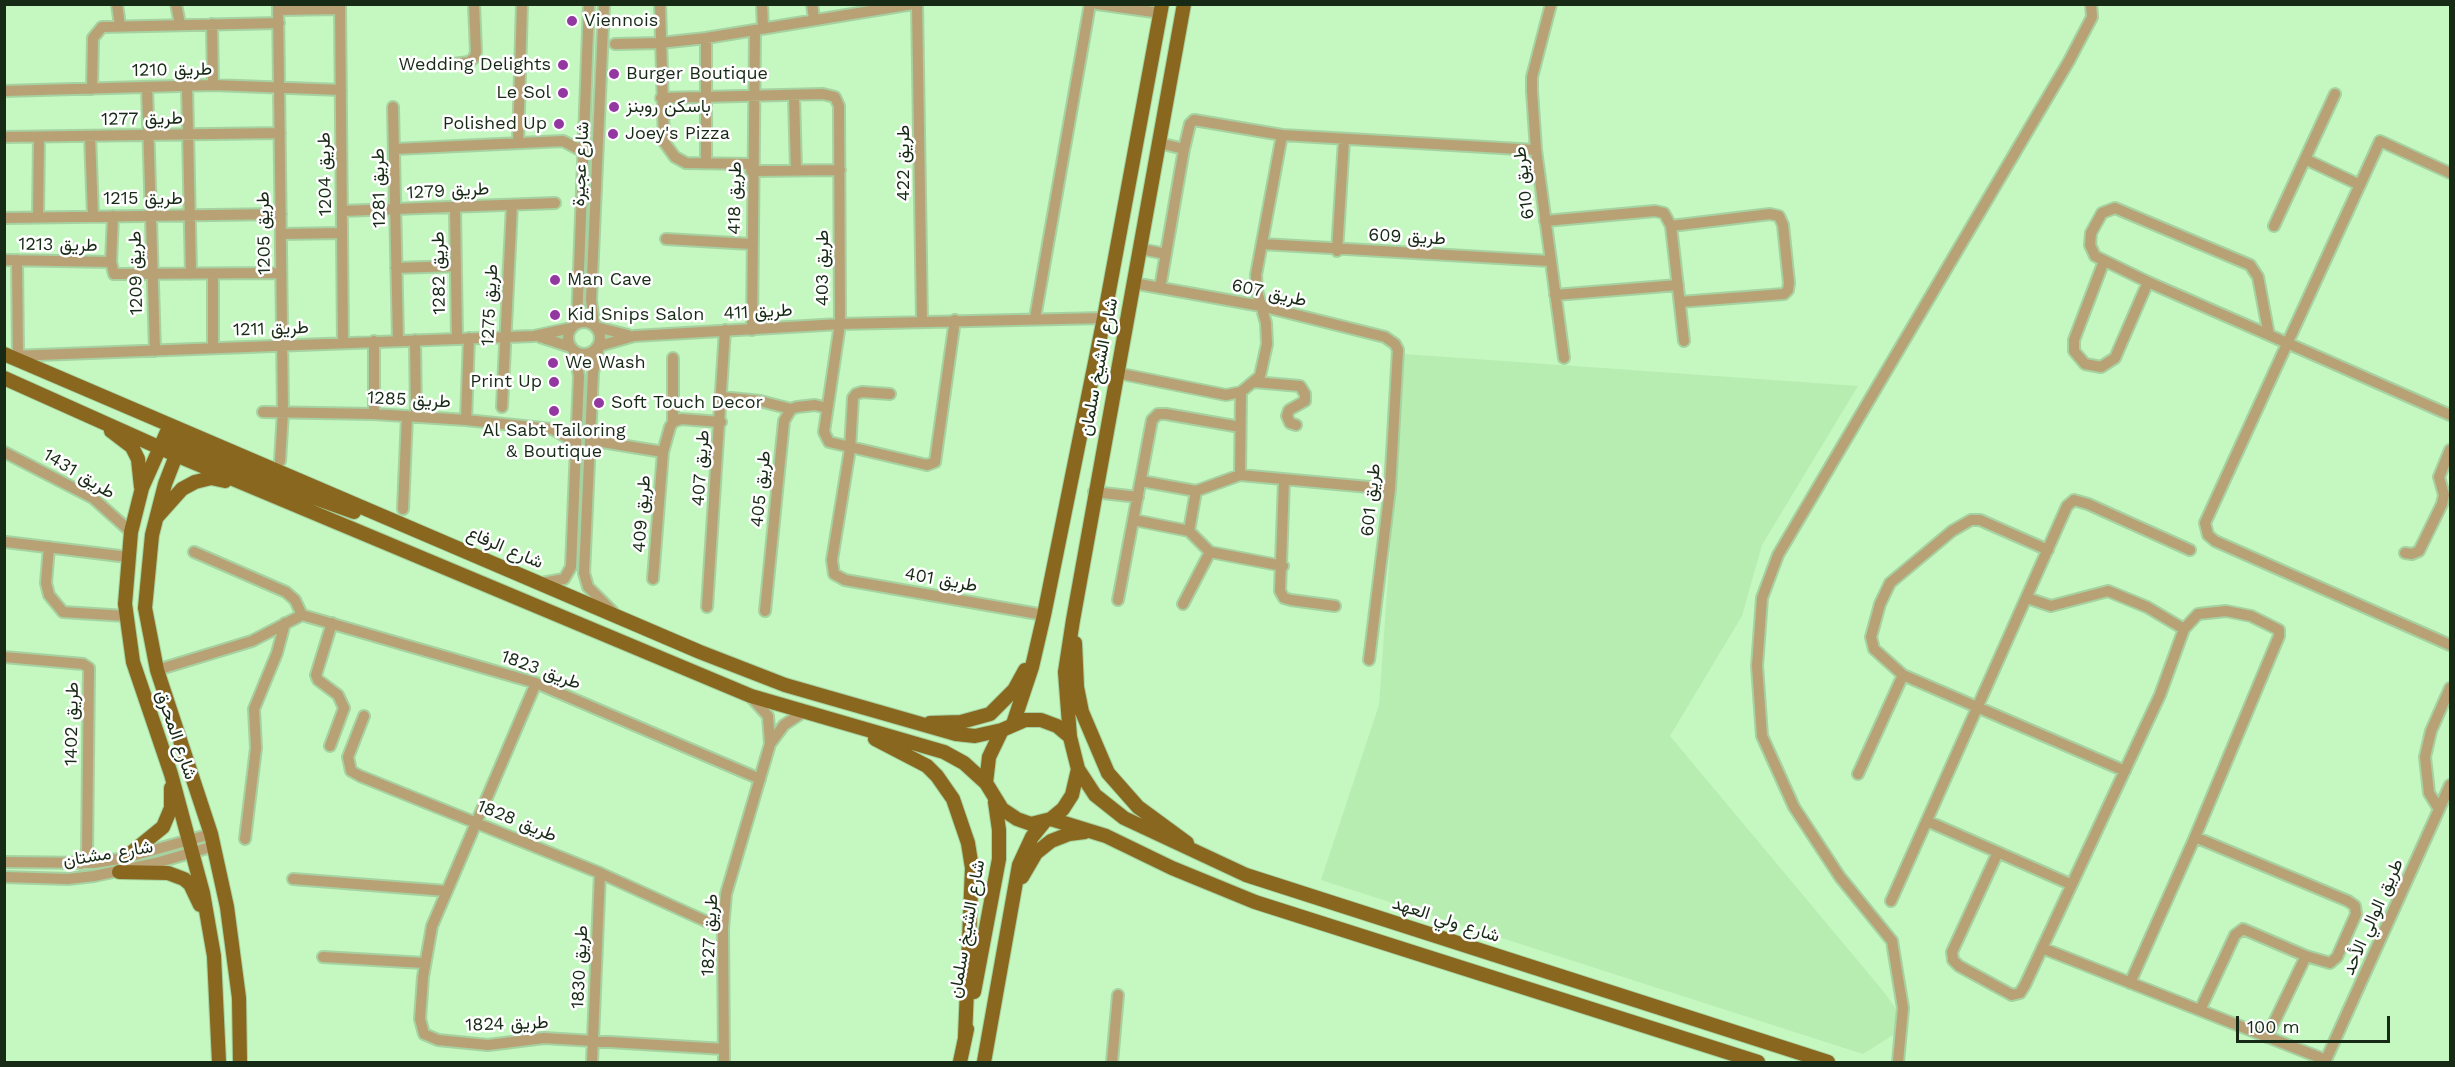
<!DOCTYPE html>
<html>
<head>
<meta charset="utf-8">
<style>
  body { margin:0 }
  #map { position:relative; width:2455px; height:1067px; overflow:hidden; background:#c5f7c0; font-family:"Work Sans",sans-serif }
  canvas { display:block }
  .frame { position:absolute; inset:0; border:6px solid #172a15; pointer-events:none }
  .scale { position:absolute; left:2236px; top:1016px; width:154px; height:27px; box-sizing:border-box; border:3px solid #172a15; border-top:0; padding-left:8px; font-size:18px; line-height:21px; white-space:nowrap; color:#172a15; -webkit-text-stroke:4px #fff; paint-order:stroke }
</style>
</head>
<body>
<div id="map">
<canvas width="2455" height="1067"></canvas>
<div class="frame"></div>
<div class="scale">100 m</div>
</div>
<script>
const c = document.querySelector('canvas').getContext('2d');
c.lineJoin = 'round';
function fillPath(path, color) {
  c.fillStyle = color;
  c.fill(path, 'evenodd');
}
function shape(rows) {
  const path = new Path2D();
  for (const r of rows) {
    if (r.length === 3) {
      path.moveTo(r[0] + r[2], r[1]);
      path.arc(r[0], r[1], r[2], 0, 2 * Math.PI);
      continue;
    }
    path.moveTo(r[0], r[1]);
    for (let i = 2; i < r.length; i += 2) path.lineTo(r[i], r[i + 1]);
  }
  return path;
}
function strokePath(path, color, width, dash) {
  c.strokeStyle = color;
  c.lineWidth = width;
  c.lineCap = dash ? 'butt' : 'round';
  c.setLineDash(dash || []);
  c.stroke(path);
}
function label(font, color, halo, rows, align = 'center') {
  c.font = font + ' "Work Sans",Vazirmatn,sans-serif';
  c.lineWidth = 5;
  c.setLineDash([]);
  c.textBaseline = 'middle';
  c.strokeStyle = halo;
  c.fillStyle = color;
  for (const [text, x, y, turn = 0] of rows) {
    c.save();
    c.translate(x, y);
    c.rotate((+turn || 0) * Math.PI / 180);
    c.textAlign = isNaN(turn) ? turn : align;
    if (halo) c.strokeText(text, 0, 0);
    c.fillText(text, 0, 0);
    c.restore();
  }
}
const built = shape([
  [1404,354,1858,386,1762,545,1742,616,1670,736,1884,992,1896,1009,1896,1033,1863,1054,1321,880,1379,705]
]);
const minor = shape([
  [117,4,120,26],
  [176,4,180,24],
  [278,4,283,412,280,461],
  [340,4,343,343],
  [660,4,664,142,675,157,686,163,752,164],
  [762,4,763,28],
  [812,4,814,19],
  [917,4,922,321],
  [1097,4,1161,13],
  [1551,4,1532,77,1532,91,1536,150,1564,358],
  [278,10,340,9],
  [212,24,213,85],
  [706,38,706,163],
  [615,44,660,43,706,38,913,4],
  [446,65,469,62,474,58,476,52,474,4],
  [187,86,191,274],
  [147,87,155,351],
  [92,89,93,38,102,27,279,23],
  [4,91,213,85,341,90],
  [794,95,796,170],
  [661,98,823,94,835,97,839,106,840,324,824,432,829,442,927,465,935,462,955,320],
  [393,107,398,341],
  [90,136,93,216],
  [4,137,280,133],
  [518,143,522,4],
  [1159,143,1184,149],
  [395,149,563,141,582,151],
  [2305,159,2360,185],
  [751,171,840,170],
  [2450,173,2380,141,2205,523,2208,535,2215,541,2450,645],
  [455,208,457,339],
  [2115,208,2250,265,2258,277,2269,335,2148,282,2095,256,2090,245,2091,233,2102,213,2115,208],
  [342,211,555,203],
  [113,216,111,262,114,274,281,273],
  [38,217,39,137],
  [4,218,281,214],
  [1545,221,1655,211,1664,213,1671,226,1684,341],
  [1671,226,1770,214,1779,216,1783,225,1789,283,1788,290,1784,294,1680,302],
  [2274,226,2335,94],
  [281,234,342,233],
  [666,239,751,244],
  [1263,244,1549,261],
  [1141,249,1166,254],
  [1337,251,1344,140],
  [4,260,111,262],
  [17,260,18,355],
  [2104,261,2074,340,2074,351,2085,364,2101,367,2115,358,2148,282],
  [396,268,456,266],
  [213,274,213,348],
  [1133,283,1261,306,1385,337,1395,344,1398,350,1390,489,1369,660],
  [1160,288,1184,149,1190,124,1194,120,1282,135,1536,150],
  [1555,295,1678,285],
  [1035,318,1090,4],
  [584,338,16],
  [577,323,589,4],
  [594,324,591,300,604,4],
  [596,327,628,335],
  [752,330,755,30],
  [2269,335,2450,415],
  [540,337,571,347],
  [415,340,416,415],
  [12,356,534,336,571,328],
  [673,358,673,422],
  [1117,373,1226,395,1241,392,1260,376,1267,344,1266,323,1257,291,1256,275,1282,135],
  [1254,382,1300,386,1305,394,1305,401,1289,410,1287,416,1290,423,1296,425],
  [890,394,862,392,856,394,853,398,850,449,832,560,834,574,845,580,1044,615],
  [722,397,760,401,791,409],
  [502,407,512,205],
  [263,412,374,414,466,420,552,429,575,442],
  [374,414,374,341],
  [466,420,469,338],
  [590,440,663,452],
  [4,452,93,498,131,532],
  [1240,475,1241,392],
  [1284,480,1280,591,1284,598,1291,600,1335,606],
  [1141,481,1196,491,1240,475,1390,489],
  [1196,491,1189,531,1210,552,1283,566],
  [1094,492,1138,497],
  [403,509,407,416],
  [1134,520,1189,531],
  [6,542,128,557],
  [49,547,46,583,49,595,63,612,126,616],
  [194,552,286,592,295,600,302,615,536,683,760,779],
  [2405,553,2412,554,2419,551,2442,504,2444,495,2439,477,2450,450],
  [653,579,663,452,670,427,673,422,681,419,721,422],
  [542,583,564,579,571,567,579,376,574,351],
  [2027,598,2051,606,2108,591,2147,607,2184,629],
  [1118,600,1152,420,1158,414,1166,414,1240,427],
  [1183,604,1210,552],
  [707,607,725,330],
  [765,611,784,421,791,409,797,407,815,405,827,408],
  [613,612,588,587,584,573,593,373,599,346,634,336,840,324,1104,318],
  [4,657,83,664,89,668,87,854,81,864],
  [157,670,252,641,302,615],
  [1903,675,2125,771],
  [536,683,432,926,423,977,420,1019,424,1034,438,1040,488,1045,544,1038,724,1049],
  [751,697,768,716,770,744,784,725,802,713],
  [364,716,348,757,351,771,360,776,600,873,723,929],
  [330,746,344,708,338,695,318,680,316,675,332,623],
  [1858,774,1903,675,1874,649,1871,637,1880,604,1890,583,1952,531,1971,520,1980,520,2048,550],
  [2439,809,2429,793,2425,757,2431,731,2450,688],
  [1927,821,2070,884],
  [2195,837,2348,901,2355,906,2356,914,2337,957,2330,963,2306,956],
  [245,839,256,748,254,709,277,653,285,623],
  [1998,852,1952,952,1953,960,1959,966,2012,995,2020,993,2025,985,2160,695,2184,629,2198,614,2226,611,2251,616,2279,630,2279,636,2195,837,2130,983],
  [4,862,94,863,125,858,211,834],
  [4,877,68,879,94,876,156,863,214,846],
  [293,879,446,891],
  [1891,901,2067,506,2074,500,2088,504,2190,550],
  [2042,948,2326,1060],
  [323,957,424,963],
  [2200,1010,2235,935,2243,929,2306,956,2267,1037],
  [592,1062,600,873],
  [724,1062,723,929,726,894,770,744],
  [1112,1062,1118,995],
  [1898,1062,1903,1008,1892,941,1840,877,1794,807,1762,736,1757,666,1762,598,1778,555,2069,61,2092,17,2091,4],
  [2325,1062,2450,785]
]);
const major = shape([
  [4,354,700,652,785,685,956,734,975,736,1002,730],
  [4,378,176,455,751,696,944,752,964,763,986,783],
  [170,425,142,488,131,532,125,604,133,662,171,774,203,893,214,956,219,1062],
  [176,428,179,448,165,484,152,535,145,608,157,670,211,834,227,907,239,998,240,1062],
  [111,431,132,447,138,459,141,487],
  [173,443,186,444,295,491,354,512],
  [157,517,182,489,195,482,211,478,225,481],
  [1075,643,1077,687,1082,712,1108,773,1138,807,1187,843],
  [1025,720,1041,720,1057,726,1070,737,1078,769,1072,795,1063,809,1051,819,1031,824,1017,819,1002,809,986,783,989,757,1002,730,1025,720],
  [930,723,961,722,990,714,1014,690,1025,670],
  [1013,724,1032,667,1044,615,1104,318,1162,4],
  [1070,737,1065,672,1073,620,1184,4],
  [875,739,927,766,937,776,953,799,968,843,972,868,965,1037],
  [1078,769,1095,795,1124,818,1246,875,1828,1062],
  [1051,819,1106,836,1172,868,1255,902,1758,1062],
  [125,858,163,827,171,808,171,788],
  [119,872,168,873,184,879,190,884,200,905],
  [1022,877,1036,853,1051,841,1069,834,1085,832],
  [974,992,999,859,999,830,995,802],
  [960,1062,967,1029],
  [984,1062,1019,865,1032,837,1045,821]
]);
const markers = [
  [572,21,6,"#9337a1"],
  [563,65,6,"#9337a1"],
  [614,74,6,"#9337a1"],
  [563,93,6,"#9337a1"],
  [614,107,6,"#9337a1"],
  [559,124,6,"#9337a1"],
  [613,134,6,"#9337a1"],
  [555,280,6,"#9337a1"],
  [555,315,6,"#9337a1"],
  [553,363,6,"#9337a1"],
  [554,382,6,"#9337a1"],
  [599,403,6,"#9337a1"],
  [554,411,6,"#9337a1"]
];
const poiNames = [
  ["Viennois",584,21],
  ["Wedding Delights",551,65,"right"],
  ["Burger Boutique",626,74],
  ["Le Sol",551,93,"right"],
  ["باسكن روبنز",626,107],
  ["Polished Up",547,124,"right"],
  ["Joey's Pizza",625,134],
  ["Man Cave",567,280],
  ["Kid Snips Salon",567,315],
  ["We Wash",565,363],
  ["Print Up",542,382,"right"],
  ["Soft Touch Decor",611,403],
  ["Al Sabt Tailoring",554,431,"center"],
  ["& Boutique",554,452,"center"]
];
const streetNames = [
  ["طريق 1210",172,70,-1],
  ["طريق 1277",142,119,-1],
  ["طريق 422",904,163,-90],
  ["شارع عجيرة",581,164,-87],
  ["طريق 1204",325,174,-91],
  ["طريق 610",1524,183,-97],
  ["طريق 1281",379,188,-91],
  ["طريق 1279",448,191,-3],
  ["طريق 418",735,198,-89],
  ["طريق 1215",143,199],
  ["طريق 1205",264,233,-91],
  ["طريق 609",1407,237,3],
  ["طريق 1213",58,245,1],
  ["طريق 403",823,268,-90],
  ["طريق 1209",136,273,-91],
  ["طريق 1282",439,273,-91],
  ["طريق 607",1269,293,12],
  ["طريق 1275",490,305,-87],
  ["طريق 411",758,312,-3],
  ["طريق 1211",271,329,-2],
  ["شارع الشيخ سلمان",1099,367,-79],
  ["طريق 1285",409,400,3],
  ["طريق 407",701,468,-86],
  ["طريق 1431",79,474,31],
  ["طريق 405",761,489,-84],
  ["طريق 601",1371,500,-84],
  ["طريق 409",642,514,-86],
  ["شارع الرفاع",505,548,23],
  ["طريق 401",941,580,10],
  ["طريق 1823",541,670,20],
  ["طريق 1402",72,724,-89],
  ["شارع المحرق",176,735,71],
  ["طريق 1828",517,821,22],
  ["شارع مشتان",108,854,-9],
  ["طريق الوالي الأحد",2373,917,-66],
  ["شارع ولي العهد",1446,920,18],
  ["شارع الشيخ سلمان",967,929,-80],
  ["طريق 1827",710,935,-87],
  ["طريق 1830",580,967,-87],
  ["طريق 1824",507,1024,-2]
];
fillPath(built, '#b7edb1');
strokePath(minor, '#a6d2a1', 14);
strokePath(major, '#a6d2a1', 16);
strokePath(minor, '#b9a176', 10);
strokePath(major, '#89671f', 14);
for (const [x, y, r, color] of markers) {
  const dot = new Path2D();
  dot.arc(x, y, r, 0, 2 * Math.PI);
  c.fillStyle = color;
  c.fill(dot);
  strokePath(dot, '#fff', 2);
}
label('18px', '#172a15', '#fff', poiNames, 'left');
label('18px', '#172a15', '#fff', streetNames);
</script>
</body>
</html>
